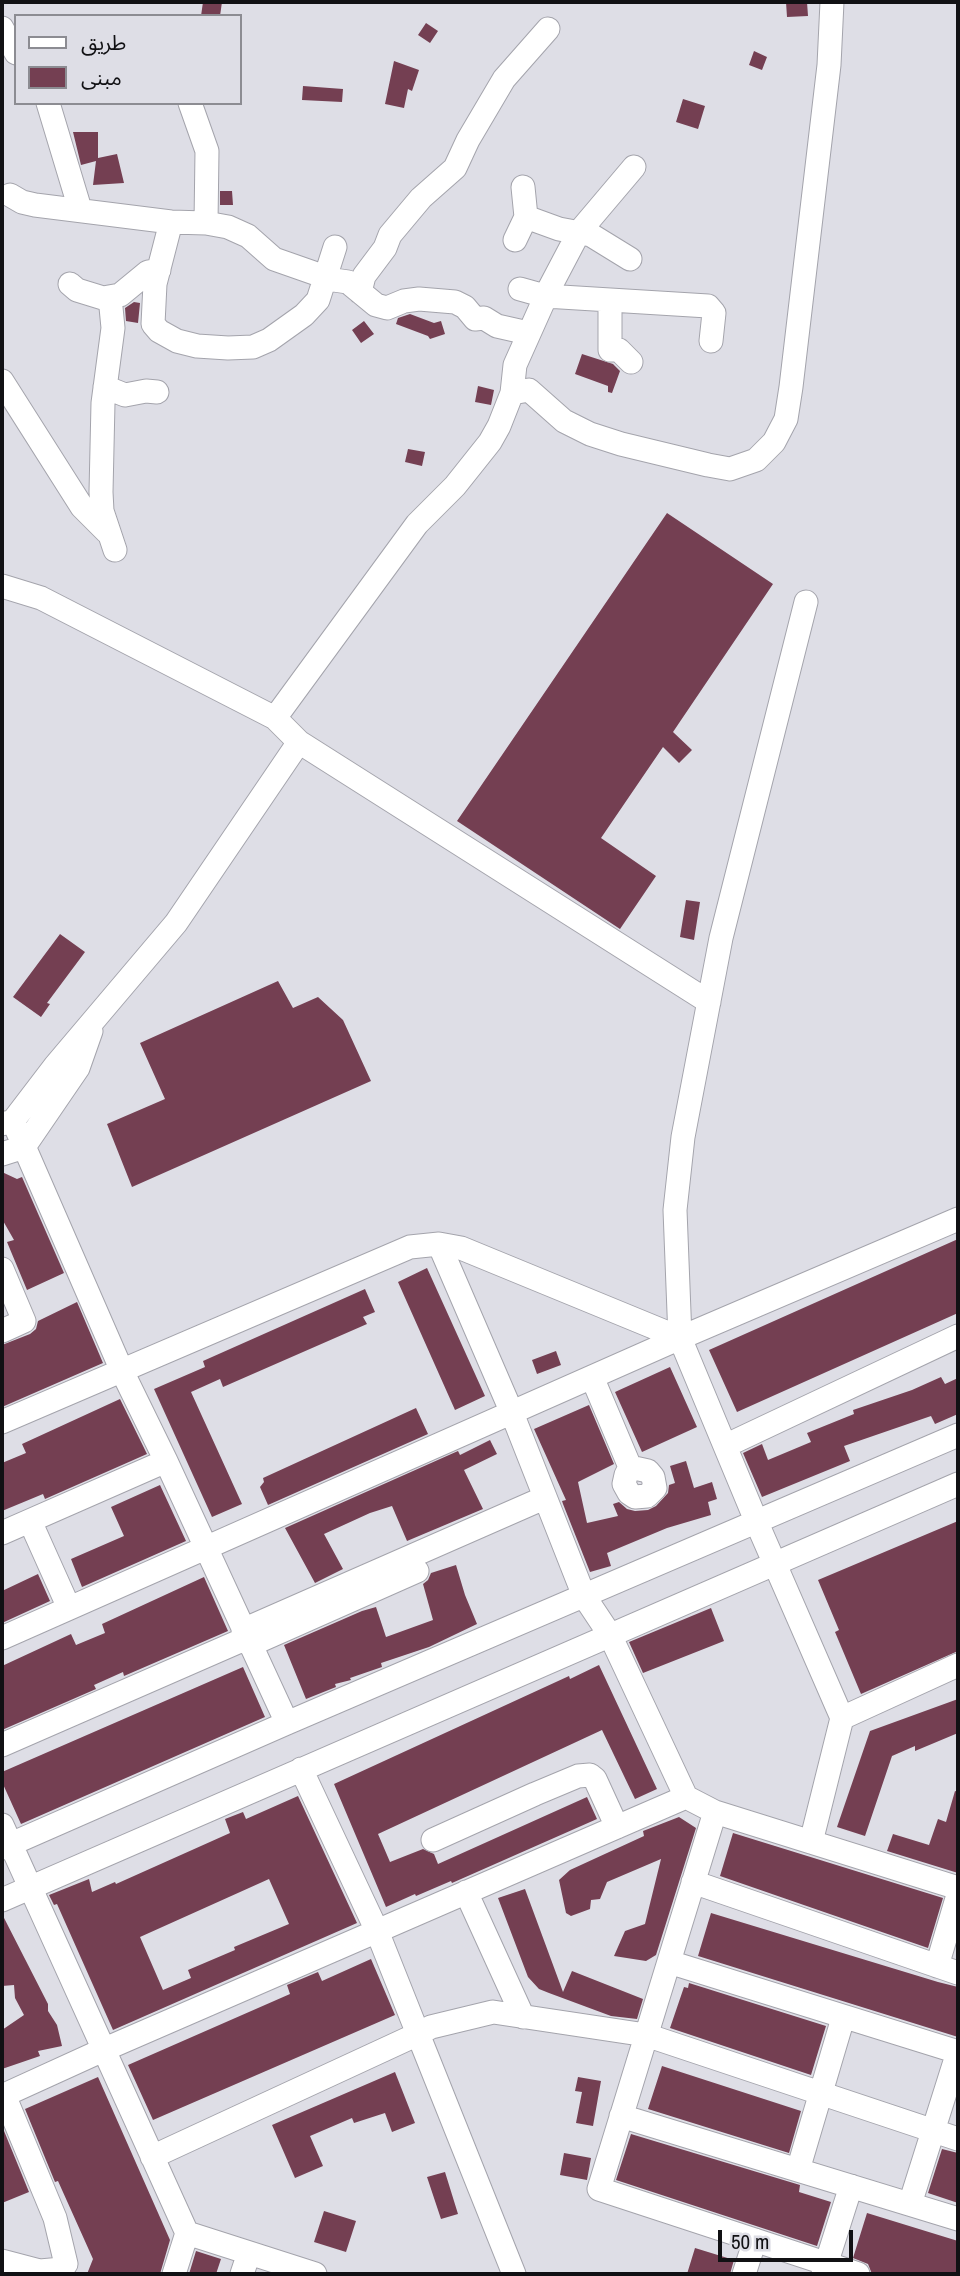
<!DOCTYPE html>
<html>
<head>
<meta charset="utf-8">
<style>
  body { margin:0 }
  #map { position:relative; width:960px; height:2276px; overflow:hidden; background:#dedee6; font-family:"Archivo Narrow","Noto Sans Arabic",sans-serif }
  canvas { display:block }
  .frame { position:absolute; inset:0; border:4px solid #111114; pointer-events:none }
  .legend { position:absolute; left:14px; top:14px; width:228px; height:91px; box-sizing:border-box; background:#dedee6; border:2px solid #8c8c92; margin:0; padding:9px 12px; list-style:none; font-size:21px; color:#111114 }
  .legend li { display:flex; align-items:center; gap:14px; height:35px }
  .legend b { width:35px; border:2px solid #8c8c92 }
  .scale { position:absolute; left:718px; top:2230px; width:135px; height:32px; box-sizing:border-box; border:4px solid #111114; border-top:0; padding-left:9px; font-size:21px; line-height:24px; white-space:nowrap; color:#111114; -webkit-text-stroke:5px #dedee6; paint-order:stroke }
</style>
</head>
<body>
<div id="map">
<canvas width="960" height="2276"></canvas>
<div class="frame"></div>
<ul class="legend">
<li><b style="height:9px;background:#fff"></b>طريق</li>
<li><b style="height:19px;background:#743f52"></b>مبنى</li>
</ul>
<div class="scale">50 m</div>
</div>
<script>
const c = document.querySelector('canvas').getContext('2d');
c.lineJoin = 'round';
function fillPath(path, color) {
  c.fillStyle = color;
  c.fill(path, 'evenodd');
}
function shape(rows) {
  const path = new Path2D();
  for (const r of rows) {
    path.moveTo(r[0], r[1]);
    for (let i = 2; i < r.length; i += 2) path.lineTo(r[i], r[i + 1]);
  }
  return path;
}
function strokePath(path, color, width, dash) {
  c.strokeStyle = color;
  c.lineWidth = width;
  c.lineCap = dash ? 'butt' : 'round';
  c.setLineDash(dash || []);
  c.stroke(path);
}
const building = shape([
  [203,2,222,2,220,16,201,16],
  [786,2,807,2,808,16,787,17],
  [426,23,438,31,430,43,418,35],
  [754,51,767,57,762,70,749,65],
  [394,61,419,70,412,91,408,89,404,108,385,104],
  [303,86,343,89,342,102,302,100],
  [683,99,705,106,698,129,676,122],
  [73,132,98,132,98,158,117,154,124,183,93,185,96,161,81,165],
  [220,191,232,191,233,205,220,205],
  [134,302,140,303,138,323,126,321,125,308],
  [410,314,434,323,441,321,445,334,430,339,428,336,396,324,398,318],
  [364,321,374,334,361,343,352,330],
  [582,354,613,364,620,371,612,393,608,392,608,386,575,374],
  [478,386,494,390,491,405,475,402],
  [408,449,425,452,422,466,405,462],
  [667,513,773,584,673,732,692,750,679,763,663,747,601,838,656,876,620,929,457,821],
  [686,900,700,902,694,940,680,937],
  [60,934,85,952,47,1003,50,1004,41,1017,13,997],
  [278,981,293,1008,318,997,343,1020,371,1081,132,1187,107,1124,165,1099,140,1043],
  [2,1172,17,1179,22,1177,64,1273,27,1290,7,1242,14,1240,2,1219],
  [958,1239,958,1313,737,1412,709,1350],
  [427,1268,485,1396,455,1410,398,1282],
  [365,1289,375,1312,363,1317,367,1324,223,1387,220,1379,191,1392,242,1504,212,1517,154,1389,205,1367,203,1361],
  [77,1302,103,1363,2,1407,2,1345,30,1334,36,1329,38,1321],
  [556,1351,561,1365,537,1374,532,1360],
  [670,1367,697,1427,642,1452,615,1392],
  [941,1377,945,1384,958,1378,958,1414,935,1424,931,1416,844,1446,850,1461,762,1497,743,1453,762,1444,768,1460,811,1442,807,1433,854,1414,853,1410,912,1390],
  [120,1399,147,1454,45,1499,43,1494,2,1511,2,1463,26,1453,22,1444],
  [589,1405,614,1464,578,1482,587,1523,618,1516,613,1504,619,1502,627,1509,635,1511,648,1510,656,1506,668,1493,669,1485,675,1483,670,1466,686,1461,694,1488,712,1482,717,1499,708,1502,711,1515,667,1528,607,1553,611,1566,590,1572,563,1504,562,1501,566,1500,534,1429],
  [416,1408,428,1434,268,1505,260,1487,264,1482,263,1478],
  [490,1440,497,1454,464,1470,483,1509,407,1541,392,1506,370,1513,324,1534,343,1569,315,1583,285,1528,458,1451,460,1455],
  [160,1485,186,1541,82,1587,71,1559,124,1536,111,1507],
  [958,1521,958,1651,861,1694,835,1632,839,1630,818,1580],
  [456,1565,465,1595,477,1624,429,1647,381,1663,382,1667,350,1678,351,1680,335,1684,336,1687,306,1699,284,1645,362,1611,376,1607,386,1637,433,1620,423,1584,428,1580,431,1573],
  [38,1574,50,1601,2,1623,2,1591],
  [204,1577,228,1631,124,1676,123,1672,94,1685,96,1689,2,1730,2,1666,71,1634,76,1645,105,1633,102,1624],
  [711,1608,724,1641,643,1673,629,1642],
  [599,1665,657,1789,635,1799,602,1730,378,1834,390,1862,423,1849,434,1854,438,1864,587,1797,597,1819,452,1883,451,1881,416,1896,415,1894,386,1907,334,1784,569,1676,570,1679],
  [243,1667,265,1717,21,1824,2,1782,2,1772],
  [958,1699,958,1733,915,1751,915,1746,892,1756,865,1836,837,1827,870,1731],
  [955,1791,958,1792,958,1873,887,1851,893,1834,929,1845,938,1819,946,1822],
  [298,1796,357,1923,113,2030,57,1904,54,1905,49,1895,89,1879,92,1892,115,1882,116,1884,230,1833,225,1819,243,1812,246,1819],
  [269,1879,289,1924,234,1947,235,1950,188,1970,191,1978,163,1990,140,1937],
  [679,1817,696,1828,656,1955,646,1961,614,1956,625,1931,645,1924,661,1859,607,1882,600,1899,591,1900,590,1909,571,1916,566,1913,559,1880,570,1870,644,1836,643,1831],
  [733,1833,943,1898,928,1948,720,1876],
  [525,1889,563,1992,572,1971,643,1999,637,2019,611,2016,549,1993,539,1989,528,1977,498,1898],
  [711,1913,938,1982,958,1987,958,2037,698,1956],
  [2,1914,48,2004,48,2011,57,2025,62,2046,38,2051,40,2056,2,2069,2,2030,24,2015,15,1998,14,1985,2,1986],
  [371,1959,395,2015,153,2120,128,2065,290,1994,287,1985,318,1972,322,1981],
  [689,1983,826,2026,811,2075,670,2028,684,1987,688,1988],
  [662,2066,801,2111,789,2153,648,2109],
  [395,2072,415,2123,392,2132,385,2113,354,2123,352,2118,310,2136,323,2166,295,2178,272,2125],
  [98,2077,170,2240,160,2274,87,2274,93,2259,58,2181,55,2182,25,2109],
  [578,2077,601,2081,593,2126,576,2123,582,2092,575,2091],
  [2,2126,29,2192,2,2203],
  [631,2134,800,2185,799,2192,831,2202,817,2246,616,2180],
  [942,2149,958,2153,958,2203,928,2193],
  [564,2153,591,2158,587,2180,560,2175],
  [445,2172,458,2214,441,2219,427,2177],
  [324,2211,356,2221,346,2252,314,2242],
  [867,2213,958,2241,958,2274,872,2274,868,2264,853,2258],
  [695,2248,734,2260,730,2274,687,2274],
  [196,2251,221,2259,216,2274,189,2274]
]);
const minor = shape([
  [2,28,16,53],
  [48,103,80,209],
  [190,103,207,151,206,223],
  [10,195,22,202,35,205,171,222,206,223,228,227,248,236,274,259,334,280,348,282,376,305,387,308,404,301,419,299,455,302,465,307,475,319,484,318,497,326,528,333],
  [526,217,559,229,591,235,630,259],
  [171,222,155,284,153,324,159,331,177,341,197,346,228,348,253,347,269,340,304,315,318,300,335,247],
  [515,240,526,217,523,187],
  [70,284,77,290,103,298,120,295,148,272,159,270],
  [520,289,545,296,708,306,714,313,711,341],
  [360,292,364,276,385,248,390,235,421,198,455,168,468,140,504,79,548,29],
  [110,297,113,328,103,403,101,492,102,511,115,550],
  [610,301,610,350,619,350,631,362],
  [2,381,82,507,107,532],
  [105,387,125,395,146,391,157,392],
  [512,393,515,365,549,289,579,232,634,167],
  [2,586,41,598,275,718,299,742],
  [806,602,721,938,683,1137,675,1210,680,1338,757,1523,842,1718,811,1842],
  [275,718,417,524,455,486,490,442,499,426,512,393,529,390,564,421,590,434,621,444,708,465,730,469,756,460,774,442,786,419,791,387,829,65,832,2],
  [13,1121,122,1371,166,1461,287,1723],
  [2,1124,13,1121,55,1066,176,923,299,742,709,1002],
  [2,1154,24,1147,78,1068,91,1031],
  [439,1244,512,1413,584,1596,610,1635,686,1797],
  [2,1269,24,1321,2,1331],
  [592,1377,630,1467,626,1475,624,1484,629,1493,635,1497,647,1496,655,1488,653,1477,648,1471,630,1467],
  [2,1422,410,1247,439,1244,461,1248,680,1338],
  [725,1446,958,1336],
  [30,1521,69,1608],
  [2,1533,166,1461],
  [243,1630,544,1498],
  [2,1638,680,1338,958,1219],
  [250,1645,417,1571],
  [842,1718,958,1665],
  [2,1745,247,1638],
  [2,1825,187,2233,315,2274],
  [433,1840,535,1794,578,1776,590,1775,595,1779,617,1827],
  [2,1848,287,1723,958,1435],
  [693,1882,958,1973],
  [466,1892,523,2017],
  [2,1900,958,1484],
  [669,1962,958,2052],
  [937,1966,958,1895],
  [2,2096,103,2050,686,1797,715,1812],
  [621,2116,958,2219],
  [152,2157,418,2034,377,1931,301,1769],
  [798,2170,843,2018],
  [910,2204,958,2052],
  [2,2261,40,2271,62,2269,66,2264,55,2218,4,2095],
  [174,2274,187,2233],
  [242,2274,249,2253],
  [514,2274,418,2034,431,2027,493,2012,646,2035,958,2139],
  [744,2274,755,2240],
  [823,2274,851,2186],
  [858,2274,599,2189,715,1812,958,1888]
]);
fillPath(building, '#743f52');
strokePath(minor, '#a4a4ac', 25);
strokePath(minor, '#fff', 23);
</script>
</body>
</html>
